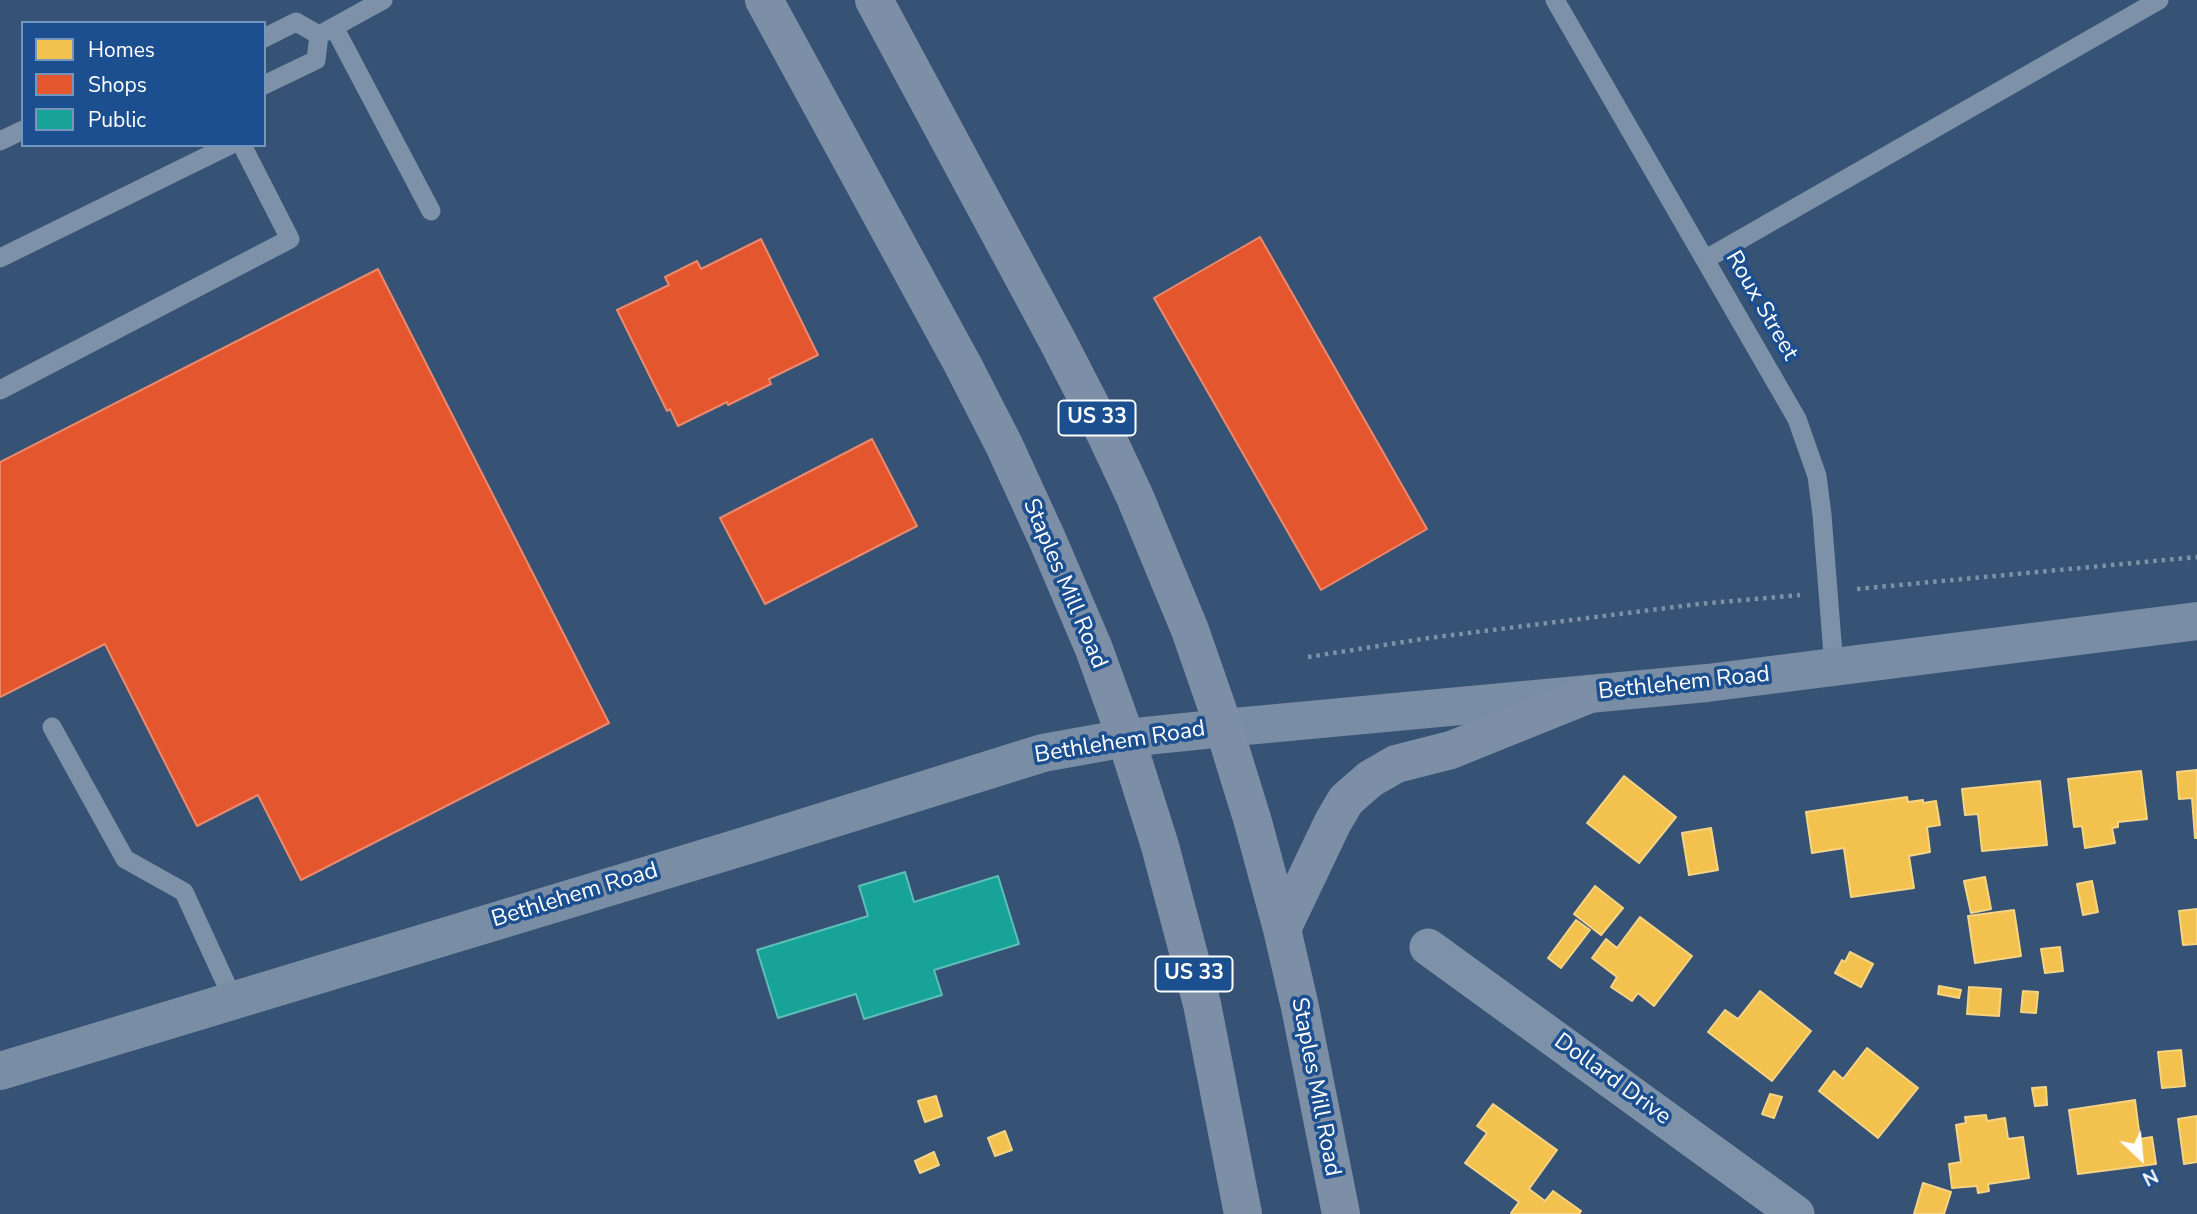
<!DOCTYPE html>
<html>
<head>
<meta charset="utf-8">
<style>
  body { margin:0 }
  #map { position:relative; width:2197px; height:1214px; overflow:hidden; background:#365274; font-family:"Nunito Sans",sans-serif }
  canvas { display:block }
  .legend { position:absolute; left:21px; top:21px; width:245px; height:126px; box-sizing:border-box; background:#1b4f8f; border:2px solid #7695bc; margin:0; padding:9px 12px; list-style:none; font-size:21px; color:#fff }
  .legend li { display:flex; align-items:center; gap:14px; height:35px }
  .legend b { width:35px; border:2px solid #7695bc }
  .north { position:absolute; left:2106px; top:1123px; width:70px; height:70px; -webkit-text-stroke:5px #1b4f8f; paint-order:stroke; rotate:154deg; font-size:19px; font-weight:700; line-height:28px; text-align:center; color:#fff }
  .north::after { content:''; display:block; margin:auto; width:24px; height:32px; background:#fff; clip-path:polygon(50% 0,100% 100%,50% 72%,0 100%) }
</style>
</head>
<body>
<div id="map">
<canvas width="2197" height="1214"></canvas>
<ul class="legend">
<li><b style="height:19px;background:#f2c14e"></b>Homes</li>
<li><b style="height:19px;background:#e4572e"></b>Shops</li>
<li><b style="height:19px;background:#17a398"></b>Public</li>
</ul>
<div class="north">N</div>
</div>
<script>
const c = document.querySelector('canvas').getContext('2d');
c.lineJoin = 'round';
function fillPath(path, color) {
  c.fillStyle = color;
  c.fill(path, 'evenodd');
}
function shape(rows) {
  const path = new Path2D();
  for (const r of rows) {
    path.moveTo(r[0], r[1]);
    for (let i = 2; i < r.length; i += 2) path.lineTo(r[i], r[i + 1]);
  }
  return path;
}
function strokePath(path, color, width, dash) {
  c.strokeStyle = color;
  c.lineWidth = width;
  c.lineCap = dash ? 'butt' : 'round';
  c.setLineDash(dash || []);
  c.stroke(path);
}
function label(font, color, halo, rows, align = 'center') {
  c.font = font + ' "Nunito Sans",sans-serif';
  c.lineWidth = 7;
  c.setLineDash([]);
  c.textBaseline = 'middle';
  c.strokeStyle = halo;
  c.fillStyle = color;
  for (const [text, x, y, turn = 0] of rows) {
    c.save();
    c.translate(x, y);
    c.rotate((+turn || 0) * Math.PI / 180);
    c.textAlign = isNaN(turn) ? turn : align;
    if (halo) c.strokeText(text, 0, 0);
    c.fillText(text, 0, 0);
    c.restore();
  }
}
const homes = shape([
  [2197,770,2197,838,2195,838,2192,798,2179,799,2177,772,2197,770],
  [2141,771,2147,819,2118,822,2118,827,2112,828,2115,843,2085,848,2082,826,2074,827,2068,779,2141,771],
  [1624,776,1676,817,1639,863,1587,823,1624,776],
  [2040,781,2047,845,1982,851,1978,814,1965,815,1962,789,2040,781],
  [1907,797,1908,802,1923,800,1923,803,1936,801,1940,825,1927,827,1930,852,1909,856,1914,888,1851,897,1844,848,1812,853,1806,812,1907,797],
  [1711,828,1718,870,1689,875,1682,833,1711,828],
  [1985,877,1991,909,1971,913,1964,881,1985,877],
  [2092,881,2098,912,2083,915,2077,884,2092,881],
  [1595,886,1623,908,1601,935,1574,914,1595,886],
  [2197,909,2197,944,2183,945,2179,911,2197,909],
  [2014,910,2021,956,1975,963,1968,916,2014,910],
  [1640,917,1692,956,1654,1006,1638,993,1632,1001,1611,987,1617,977,1592,958,1606,939,1617,948,1640,917],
  [1576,920,1590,930,1561,968,1548,958,1576,920],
  [2060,947,2063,971,2045,973,2041,949,2060,947],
  [1850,952,1873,964,1861,987,1835,973,1842,960,1845,962,1850,952],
  [1939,986,1961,990,1959,998,1938,994,1939,986],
  [1969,987,2001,989,1999,1016,1967,1014,1969,987],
  [1760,991,1811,1031,1772,1081,1708,1032,1725,1010,1738,1019,1760,991],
  [2023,991,2038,992,2036,1013,2021,1012,2023,991],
  [1867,1048,1918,1088,1878,1138,1819,1091,1834,1071,1843,1079,1867,1048],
  [2181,1050,2185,1086,2162,1088,2158,1052,2181,1050],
  [2046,1087,2047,1105,2035,1106,2032,1088,2046,1087],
  [1770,1094,1782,1097,1774,1118,1762,1114,1770,1094],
  [936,1096,942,1116,925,1122,918,1101,936,1096],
  [2135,1100,2140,1139,2152,1137,2156,1164,2078,1174,2069,1110,2135,1100],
  [1493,1104,1557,1150,1529,1189,1545,1201,1553,1191,1581,1211,1579,1214,1512,1214,1511,1213,1519,1202,1465,1163,1487,1133,1477,1126,1493,1104],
  [1986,1115,1987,1121,2005,1118,2008,1139,2023,1137,2029,1178,1988,1184,1989,1191,1978,1193,1977,1186,1952,1188,1949,1164,1961,1162,1956,1125,1966,1123,1965,1117,1986,1115],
  [2197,1116,2197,1162,2184,1164,2178,1119,2197,1116],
  [1005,1131,1012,1150,995,1156,988,1138,1005,1131],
  [934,1152,939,1165,920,1173,915,1161,934,1152],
  [1923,1183,1951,1192,1944,1214,1914,1214,1923,1183]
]);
const shops = shape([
  [1260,237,1427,529,1321,590,1154,298,1260,237],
  [761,239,818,355,769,379,771,384,728,405,727,402,678,426,670,409,667,411,617,310,669,285,665,277,697,261,701,269,761,239],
  [378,269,609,723,301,880,258,795,197,826,105,644,0,697,0,462,378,269],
  [872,439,917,526,765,604,720,518,872,439]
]);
const public = shape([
  [905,872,914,902,998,876,1019,944,934,970,942,995,864,1019,856,994,778,1018,757,950,868,916,859,886,905,872]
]);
const path = shape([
  [1857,589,2197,557],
  [1308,657,1429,638,1699,604,1800,595]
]);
const lane = shape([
  [1555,0,1797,419,1817,476,1822,515,1834,667],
  [334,27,431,211],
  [323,33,383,0],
  [264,38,296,22,319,35],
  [264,85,316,60,319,35],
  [0,141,23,130],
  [0,258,230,145],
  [1706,259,2159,0],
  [0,390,290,239,242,145],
  [52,727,125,859,184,892,233,999]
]);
const street = shape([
  [1428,947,1796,1214]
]);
const secondary = shape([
  [0,1071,748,845,1043,753,1126,738,1224,728,1707,683,2197,621]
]);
const primary = shape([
  [764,0,963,365,1004,445,1048,541,1094,649,1126,738,1160,846,1202,1004,1243,1214],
  [874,0,1057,340,1105,433,1135,497,1190,630,1224,728,1253,822,1282,929,1300,1007,1341,1214],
  [1282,929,1333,822,1346,800,1370,779,1396,764,1451,750,1590,694]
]);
const shields = [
  [1097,418,77],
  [1194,974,77]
];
const shieldNames = [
  ["US 33",1097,418],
  ["US 33",1194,974]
];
const streetNames = [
  ["Roux Street",1761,306,60],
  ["Staples Mill Road",1064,584,67],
  ["Bethlehem Road",1684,684,-6],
  ["Bethlehem Road",1120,743,-9],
  ["Bethlehem Road",575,896,-17],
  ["Dollard Drive",1612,1080,36],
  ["Staples Mill Road",1315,1087,79]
];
fillPath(homes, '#f2c14e');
strokePath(homes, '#f6d483', 2);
fillPath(shops, '#e4572e');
strokePath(shops, '#ec896d', 2);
fillPath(public, '#17a398');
strokePath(public, '#5dbfb7', 2);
strokePath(path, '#7d92a8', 4.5, [3.5, 5]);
strokePath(lane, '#7d92a8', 19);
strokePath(street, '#7d92a8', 37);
strokePath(secondary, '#798da4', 38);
strokePath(primary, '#7d8ea7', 38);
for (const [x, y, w] of shields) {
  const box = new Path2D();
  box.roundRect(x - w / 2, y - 17.5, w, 35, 5);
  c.fillStyle = '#1b4f8f';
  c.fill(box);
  strokePath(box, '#fff', 2);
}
label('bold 21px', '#fff', null, shieldNames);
label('23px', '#fff', '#1b4f8f', streetNames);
</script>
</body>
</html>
